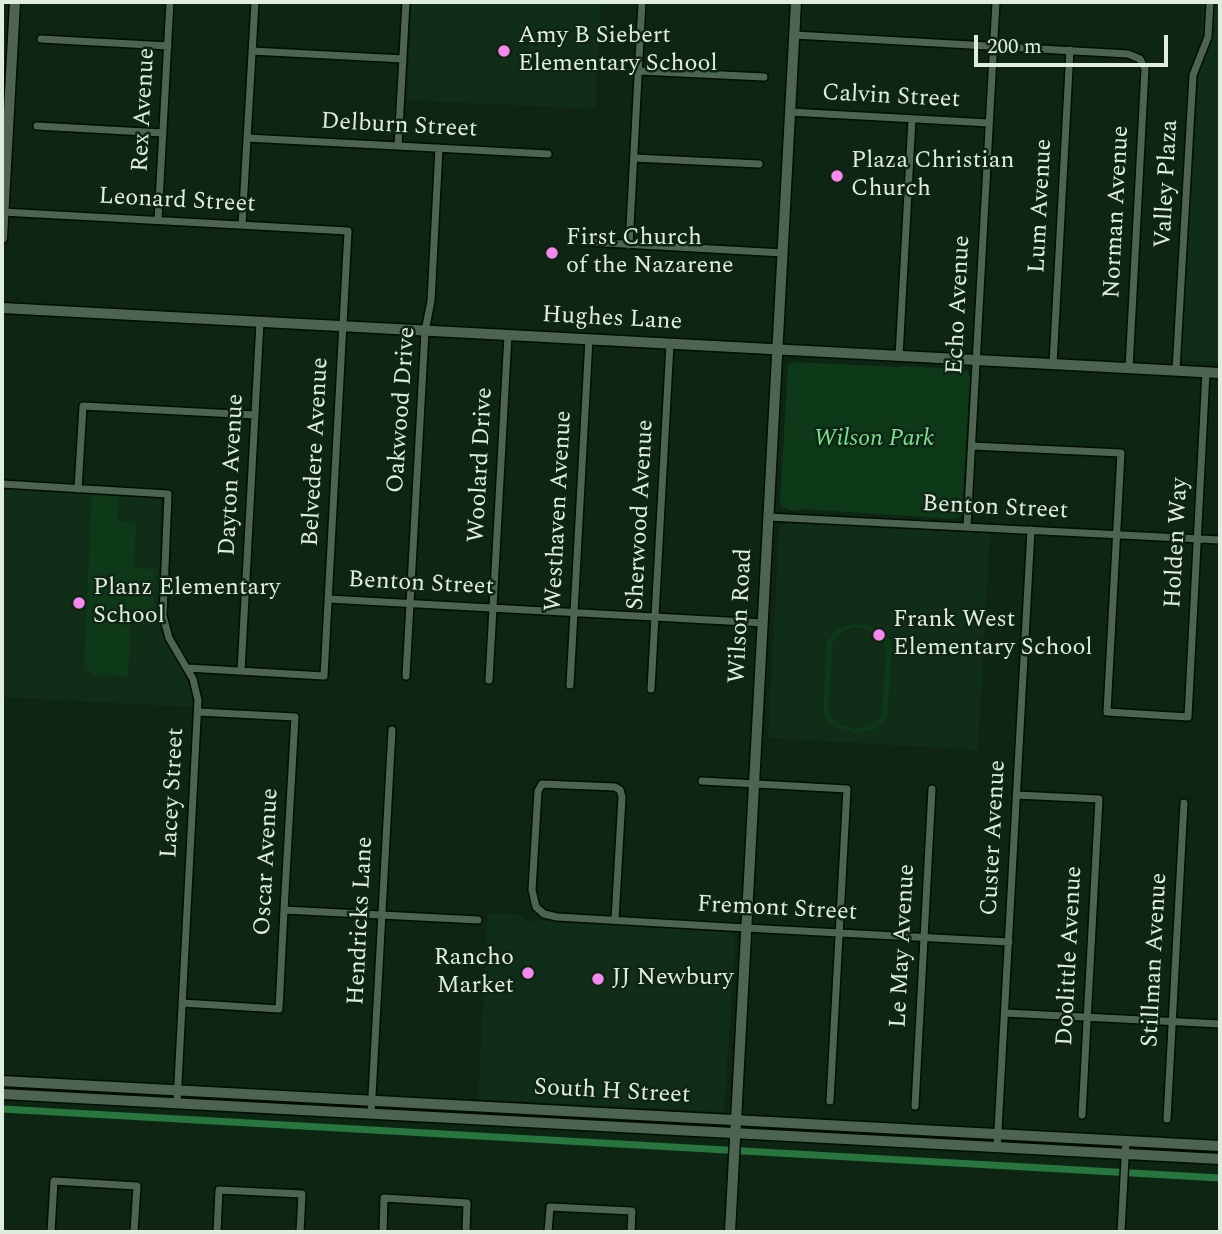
<!DOCTYPE html>
<html>
<head>
<meta charset="utf-8">
<style>
  body { margin:0 }
  #map { position:relative; width:1222px; height:1234px; overflow:hidden; background:#0f2514; font-family:Spectral,serif }
  canvas { display:block }
  .frame { position:absolute; inset:0; border:4px solid #dfede1; pointer-events:none }
  .scale { position:absolute; left:974px; top:35px; width:194px; height:32px; box-sizing:border-box; border:4px solid #dfede1; border-top:0; padding-left:9px; font-size:21px; line-height:24px; white-space:nowrap; color:#dfede1; -webkit-text-stroke:5px #0f2514; paint-order:stroke }
</style>
</head>
<body>
<div id="map">
<canvas width="1222" height="1234"></canvas>
<div class="frame"></div>
<div class="scale">200 m</div>
</div>
<script>
const c = document.querySelector('canvas').getContext('2d');
c.lineJoin = 'round';
function fillPath(path, color) {
  c.fillStyle = color;
  c.fill(path, 'evenodd');
}
function shape(rows) {
  const path = new Path2D();
  for (const r of rows) {
    path.moveTo(r[0], r[1]);
    for (let i = 2; i < r.length; i += 2) path.lineTo(r[i], r[i + 1]);
  }
  return path;
}
function strokePath(path, color, width, dash) {
  c.strokeStyle = color;
  c.lineWidth = width;
  c.lineCap = dash ? 'butt' : 'round';
  c.setLineDash(dash || []);
  c.stroke(path);
}
function label(font, color, halo, rows, align = 'center') {
  c.font = font + ' Spectral,serif';
  c.lineWidth = 5;
  c.setLineDash([]);
  c.textBaseline = 'middle';
  c.strokeStyle = halo;
  c.fillStyle = color;
  for (const [text, x, y, turn = 0] of rows) {
    c.save();
    c.translate(x, y);
    c.rotate((+turn || 0) * Math.PI / 180);
    c.textAlign = isNaN(turn) ? turn : align;
    if (halo) c.strokeText(text, 0, 0);
    c.fillText(text, 0, 0);
    c.restore();
  }
}
const built = shape([
  [412,2,601,2,595,109,407,100],
  [1202,2,1220,2,1220,363,1179,360,1199,74],
  [7,489,156,497,161,500,158,617,163,637,185,673,192,692,193,707,2,697,2,492],
  [787,522,990,533,978,750,768,738,779,530,782,525],
  [488,913,521,915,529,923,532,920,729,932,733,935,735,939,724,1112,478,1099]
]);
const green = shape([
  [793,362,897,367,900,369,901,366,961,369,967,371,970,377,962,513,959,517,955,519,801,509,793,511,782,507,780,503,784,436,786,436,784,433,788,365],
  [92,495,118,497,117,521,136,524,134,568,155,569,154,618,131,617,128,676,94,675,88,670,84,661],
  [853,624,867,625,883,632,890,640,892,649,887,717,875,729,856,733,835,727,828,721,823,708,827,642,836,630],
  [856,627,875,632,882,637,886,649,882,715,872,726,855,729,838,724,832,719,828,708,833,640,846,629]
]);
const canal = shape([
  [2,1109,1220,1178]
]);
const minor = shape([
  [795,35,1128,54,1140,59,1145,69,1129,368],
  [41,39,168,46],
  [252,51,403,59],
  [639,71,764,77],
  [790,112,989,123],
  [37,126,163,133],
  [247,138,548,154],
  [398,146,406,2],
  [634,158,759,164],
  [3,212,348,231,324,676,188,668],
  [158,220,170,2],
  [242,225,255,2],
  [588,242,783,253],
  [629,245,642,2],
  [899,356,912,119],
  [1053,364,1070,50],
  [1176,370,1193,75,1208,37,1210,2],
  [972,446,1121,453,1107,712,1188,717,1206,372],
  [2,484,168,494,163,616,169,638,193,679,198,700,177,1102],
  [78,489,83,406,255,415],
  [768,517,1220,540],
  [967,527,996,2],
  [328,599,763,623],
  [241,671,260,322],
  [406,676,425,331,431,301,439,148],
  [489,680,508,335],
  [570,685,589,339],
  [651,689,670,344],
  [702,781,847,789,830,1101],
  [1017,795,1099,799,1082,1115],
  [284,910,478,920],
  [615,920,622,797,620,790,615,787,542,784,538,791,532,890,536,907,544,914,557,917,746,928,1009,942],
  [182,1003,279,1009,284,910,295,717,198,712],
  [1005,1013,1220,1024],
  [915,1106,932,789],
  [371,1114,392,730],
  [1167,1119,1184,803],
  [997,1148,1031,530],
  [51,1232,54,1181,137,1186,134,1232],
  [217,1232,219,1190,302,1194,300,1232],
  [383,1232,384,1198,467,1203,466,1232],
  [548,1232,550,1207,632,1211,631,1232],
  [1121,1232,1126,1141]
]);
const tertiary = shape([
  [2,238,15,2],
  [2,308,1220,373],
  [2,1081,1220,1146],
  [2,1094,1220,1159],
  [730,1232,796,2]
]);
const markers = [
  [504,51,7,"#f589ef"],
  [837,176,7,"#f589ef"],
  [552,253,7,"#f589ef"],
  [79,603,7,"#f589ef"],
  [879,635,7,"#f589ef"],
  [528,973,7,"#f589ef"],
  [598,979,7,"#f589ef"]
];
const poiNames = [
  ["Amy B Siebert",518,37],
  ["Elementary School",518,65],
  ["Plaza Christian",851,162],
  ["Church",851,190],
  ["First Church",566,239],
  ["of the Nazarene",566,267],
  ["Planz Elementary",93,589],
  ["School",93,617],
  ["Frank West",893,621],
  ["Elementary School",893,649],
  ["Rancho",514,959,"right"],
  ["Market",514,987,"right"],
  ["JJ Newbury",612,979]
];
const streetNames = [
  ["Calvin Street",891,98,3],
  ["Rex Avenue",145,110,-87],
  ["Delburn Street",399,127,3],
  ["Valley Plaza",1168,184,-87],
  ["Leonard Street",177,202,3],
  ["Lum Avenue",1042,206,-87],
  ["Norman Avenue",1118,212,-87],
  ["Echo Avenue",960,305,-87],
  ["Hughes Lane",612,320,3],
  ["Oakwood Drive",403,410,-86],
  ["Belvedere Avenue",317,452,-87],
  ["Woolard Drive",482,465,-87],
  ["Dayton Avenue",233,475,-87],
  ["Benton Street",995,509,3],
  ["Westhaven Avenue",560,511,-87],
  ["Sherwood Avenue",642,515,-87],
  ["Holden Way",1178,543,-87],
  ["Benton Street",421,585,3],
  ["Wilson Road",742,616,-87],
  ["Lacey Street",174,793,-87],
  ["Custer Avenue",995,838,-87],
  ["Oscar Avenue",268,862,-87],
  ["Fremont Street",777,910,3],
  ["Hendricks Lane",362,921,-87],
  ["Le May Avenue",904,946,-87],
  ["Doolittle Avenue",1071,956,-87],
  ["Stillman Avenue",1156,960,-87],
  ["South H Street",612,1093,3]
];
const parkNames = [
  ["Wilson Park",874,440]
];
fillPath(built, '#102d17');
fillPath(green, '#0d3919');
strokePath(canal, '#26763d', 7);
strokePath(minor, '#000e02', 10);
strokePath(tertiary, '#000e02', 13);
strokePath(minor, '#4c6450', 7);
strokePath(tertiary, '#4c6450', 10);
for (const [x, y, r, color] of markers) {
  const dot = new Path2D();
  dot.arc(x, y, r, 0, 2 * Math.PI);
  c.fillStyle = color;
  c.fill(dot);
  strokePath(dot, '#0f2514', 2.5);
}
label('24px', '#dfede1', '#0f2514', poiNames, 'left');
label('24px', '#dfede1', '#0f2514', streetNames);
label('italic 24px', '#7ce292', '#0f2514', parkNames);
</script>
</body>
</html>
